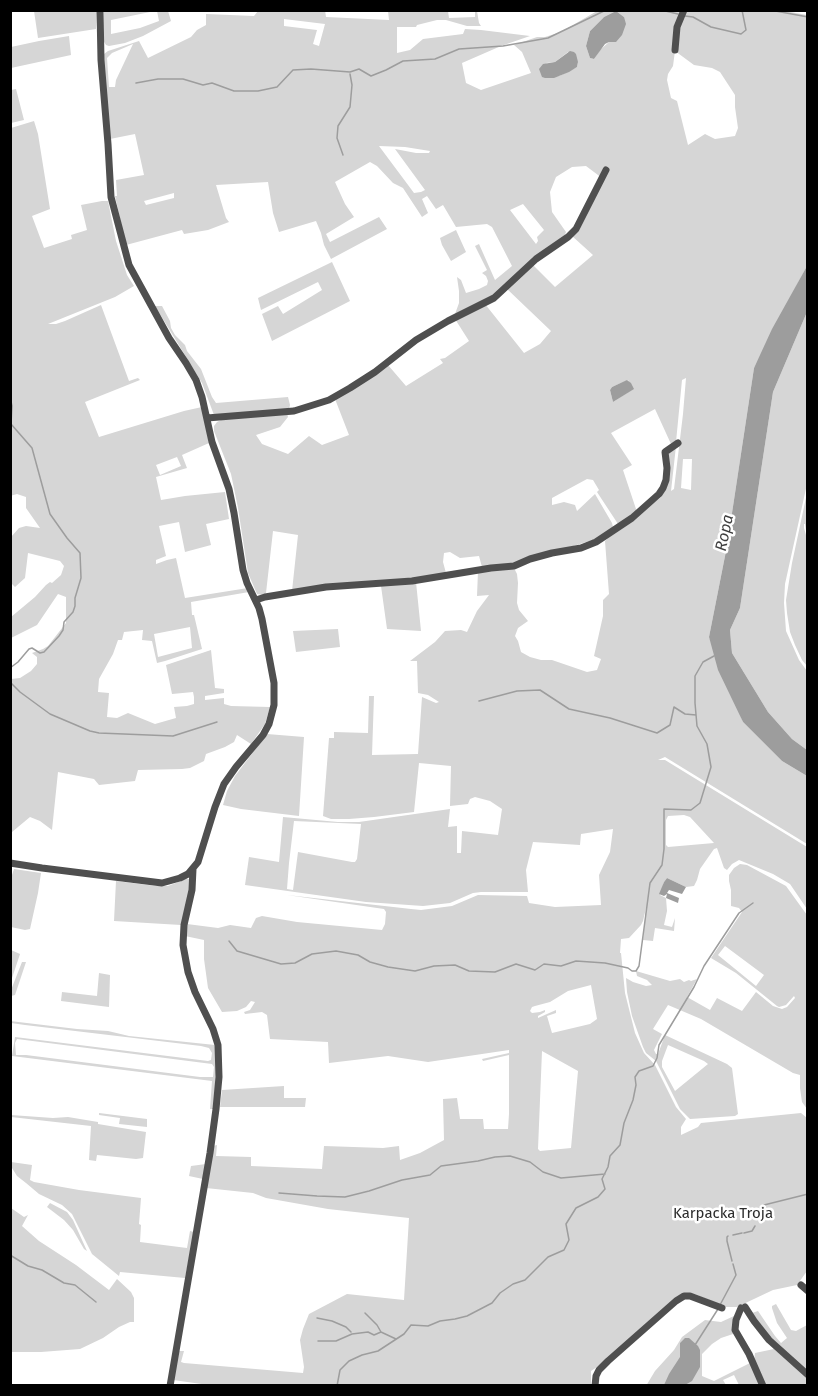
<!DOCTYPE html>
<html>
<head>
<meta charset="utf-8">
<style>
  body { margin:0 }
  #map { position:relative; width:818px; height:1396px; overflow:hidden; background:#fff; font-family:"Fira Sans",sans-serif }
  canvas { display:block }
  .frame { position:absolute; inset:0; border:12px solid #000; pointer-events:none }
</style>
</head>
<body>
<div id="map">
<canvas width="818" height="1396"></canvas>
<div class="frame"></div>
</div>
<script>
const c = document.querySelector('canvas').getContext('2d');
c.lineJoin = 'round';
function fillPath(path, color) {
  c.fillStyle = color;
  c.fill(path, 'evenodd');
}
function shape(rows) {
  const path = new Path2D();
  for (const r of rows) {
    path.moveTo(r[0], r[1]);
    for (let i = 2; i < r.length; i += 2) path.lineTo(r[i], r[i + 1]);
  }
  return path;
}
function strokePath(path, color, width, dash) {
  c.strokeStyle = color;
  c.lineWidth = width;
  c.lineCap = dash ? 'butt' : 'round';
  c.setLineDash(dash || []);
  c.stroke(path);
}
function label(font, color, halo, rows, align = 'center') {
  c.font = font + ' "Fira Sans",sans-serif';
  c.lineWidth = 5;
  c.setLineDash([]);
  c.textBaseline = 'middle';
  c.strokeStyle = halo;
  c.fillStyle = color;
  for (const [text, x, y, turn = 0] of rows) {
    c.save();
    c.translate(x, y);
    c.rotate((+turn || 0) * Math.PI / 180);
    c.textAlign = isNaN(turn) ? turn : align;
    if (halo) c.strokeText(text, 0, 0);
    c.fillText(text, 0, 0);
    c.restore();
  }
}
const green = shape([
  [325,10,326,17,389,20,388,11,448,11,449,18,475,17,475,11,477,11,479,23,481,26,467,26,446,20,437,20,417,25,416,27,397,27,397,53,410,50,423,39,463,34,465,29,481,30,530,36,501,46,462,63,466,83,481,90,531,73,522,52,514,45,537,37,545,37,561,32,597,11,779,10,807,15,807,266,800,279,754,368,727,546,709,637,743,722,782,761,807,776,807,844,665,757,658,760,665,760,807,847,807,909,790,884,773,874,739,860,732,864,727,870,724,868,717,848,714,849,700,869,697,880,694,886,686,887,667,878,664,882,660,895,666,898,667,911,664,925,672,927,675,918,674,931,655,928,653,941,643,940,646,908,643,921,641,925,629,938,621,939,620,953,621,953,625,993,635,1033,644,1053,655,1065,676,1107,686,1119,681,1127,681,1135,698,1127,701,1123,801,1113,807,1118,807,1271,797,1285,773,1290,737,1307,726,1307,697,1295,689,1293,600,1365,591,1371,591,1385,216,1386,173,1380,178,1351,184,1351,181,1362,184,1363,303,1373,304,1367,300,1340,303,1329,309,1314,347,1294,404,1300,409,1218,328,1209,266,1198,253,1193,206,1188,213,1146,217,1145,216,1156,251,1157,251,1166,322,1169,324,1146,383,1148,399,1146,400,1160,420,1153,444,1140,443,1099,457,1098,460,1119,483,1119,484,1129,508,1129,509,1114,509,1055,483,1061,482,1059,509,1053,509,1050,428,1062,388,1056,329,1063,328,1042,270,1039,267,1015,262,1012,245,1014,244,1012,250,1010,255,1002,251,1001,246,1007,237,1011,222,1012,208,988,204,959,204,940,185,936,187,924,218,928,230,925,251,928,256,918,262,916,297,922,382,930,385,924,386,912,384,909,287,895,411,909,421,910,452,906,478,895,527,896,529,903,555,907,601,905,599,875,610,852,613,829,581,834,580,845,533,842,526,870,528,892,481,892,473,893,450,903,423,906,366,902,245,885,249,857,279,862,283,817,338,822,359,822,450,809,448,827,457,826,457,853,461,853,462,831,498,835,502,809,490,801,475,797,470,799,468,804,450,806,451,766,419,763,414,812,374,817,349,819,331,819,323,816,329,738,334,738,334,732,368,733,369,696,374,696,372,755,418,754,422,697,436,703,439,702,428,695,418,693,417,661,410,661,435,642,445,631,461,630,467,632,477,611,489,595,477,596,478,571,511,568,515,570,517,574,518,583,517,603,519,610,528,621,518,628,515,636,518,641,521,652,530,657,541,660,552,660,587,672,597,670,601,659,594,656,603,616,603,600,609,594,605,541,610,536,660,498,665,491,667,452,676,446,671,491,674,489,683,414,686,378,682,380,676,442,671,444,655,409,611,433,632,465,623,470,637,512,618,524,597,492,599,490,593,480,587,479,552,498,552,505,564,502,575,505,577,511,595,494,612,523,613,527,596,539,512,565,482,567,479,556,460,558,450,552,444,553,443,562,446,573,415,579,292,591,298,535,273,531,266,593,263,595,257,594,248,573,238,508,231,474,214,431,214,426,217,422,221,420,287,413,288,417,280,427,256,435,262,444,288,454,309,436,322,445,349,435,335,399,388,365,406,386,443,363,440,359,445,358,469,341,455,319,485,304,524,353,540,344,551,331,506,288,533,265,555,287,593,255,572,236,602,178,586,166,572,167,556,177,550,192,552,212,566,232,564,237,492,297,455,314,459,303,459,291,457,277,461,280,466,293,479,289,487,285,488,281,486,276,482,273,487,270,475,246,479,244,495,280,512,266,492,227,487,224,456,227,443,205,436,209,427,196,422,199,428,213,422,217,403,188,393,183,377,166,370,162,335,182,345,204,354,217,326,234,330,242,379,217,387,229,331,259,324,245,321,233,316,221,279,232,273,213,268,182,216,185,226,218,229,222,208,230,184,234,182,230,126,245,115,196,117,196,116,180,144,175,135,134,110,139,103,60,104,54,108,51,139,41,148,58,191,37,197,30,206,25,206,14,254,16,258,11],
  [616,11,624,17,609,42,600,50,594,59,590,58,586,46,590,31,604,17],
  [284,19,325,24,319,46,313,44,317,30,284,26],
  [133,44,116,80,115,87,109,87,107,58,112,53],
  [675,51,694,65,712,68,720,72,735,95,735,107,738,128,735,136,715,139,705,134,688,145,677,101,671,98,667,80,668,74,673,66],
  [568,52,578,62,577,67,559,76,546,63,555,62],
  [379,146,405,147,430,151,429,153,416,153,395,149,425,190,421,192,414,193],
  [174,193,174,198,146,205,144,201],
  [523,204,544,230,537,237,538,241,536,244,510,210],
  [628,380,633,389,613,402,610,390,612,387],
  [683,459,692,459,691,490,681,488],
  [684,815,690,817,714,843,668,847,666,845,666,820,668,816],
  [294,821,361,824,357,859,355,862,352,862,298,852,293,890,287,889,289,863],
  [591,985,597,1019,590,1024,552,1033,547,1016,556,1013,556,1010,538,1018,538,1016,545,1012,545,1010,540,1012,532,1013,530,1011,532,1007,535,1006,550,1002,568,991],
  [542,1051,578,1071,571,1148,540,1151,538,1149],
  [34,11,97,11,96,29,38,38],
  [104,11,155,11,111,20,111,34,140,28,159,21,157,11,168,11,171,21,143,36,125,43,109,46,106,45,103,40],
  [69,36,71,55,11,68,11,47,39,41],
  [16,89,24,120,11,123,11,90],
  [34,121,38,134,50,209,32,216,44,248,72,239,71,235,87,230,81,205,102,201,108,201,116,241,127,275,134,286,115,297,48,324,56,324,65,321,101,305,129,381,138,378,140,380,85,402,99,437,184,411,202,407,209,443,182,455,187,468,156,477,161,500,185,496,225,492,229,519,206,524,211,545,185,552,179,522,159,526,166,556,156,560,156,564,167,560,176,558,185,598,248,588,249,592,191,602,192,615,194,615,202,649,165,661,157,663,152,641,142,640,143,630,124,632,122,640,118,640,113,654,99,679,98,692,109,693,107,717,117,718,128,713,155,724,176,718,174,707,187,706,194,704,194,697,193,692,172,694,166,665,211,650,215,688,224,689,224,693,205,696,205,700,224,698,224,704,231,706,270,707,265,724,251,744,237,735,234,742,225,747,206,754,204,761,190,768,182,769,138,770,135,781,99,785,94,779,58,772,52,830,40,821,30,817,12,832,11,842,11,679,20,678,31,671,37,664,37,657,32,653,43,649,48,646,66,623,66,597,58,594,37,625,11,638,11,617,35,597,46,585,50,582,52,583,61,575,64,566,60,561,28,553,25,578,15,587,11,583,11,537,19,528,26,526,40,528,26,508,26,497,17,494,10,496,11,128],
  [177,457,181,466,160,475,156,465],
  [190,627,192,648,158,657,154,634],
  [456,230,466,252,451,261,442,245,440,238],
  [332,262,350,301,272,341,262,314,278,306,283,314,322,290,318,282,261,310,258,298],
  [155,306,162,306,170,321,171,328,175,335,185,345,187,351,201,369,212,397,216,403,288,397,290,405,289,409,214,415,202,383],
  [807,312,807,484,785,584,784,603,786,631,799,660,807,671,807,750,792,739,768,712,732,653,730,630,740,608,773,392],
  [807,493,807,537,805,524,804,524,804,528,808,542,807,666,802,660,795,645,790,632,787,613,786,600,792,563],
  [416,582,421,631,387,629,381,586],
  [338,629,340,647,296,652,293,631],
  [267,734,304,737,299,816,241,809,223,805,227,791,235,776],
  [740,864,747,865,786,886,807,915,807,1109,802,1102,800,1088,800,1075,793,1073,701,1019,668,1005,653,1029,662,1034,654,1050,656,1054,658,1054,665,1035,727,1064,732,1068,738,1114,735,1116,690,1119,680,1109,656,1061,646,1053,643,1047,632,1016,627,992,626,978,633,982,646,986,652,985,647,980,637,976,636,971,670,981,680,979,684,982,689,980,691,981,697,979,687,997,710,1010,717,998,742,1011,756,992,773,1006,782,1009,787,1007,795,998,794,996,786,1005,779,1007,777,1006,736,973,711,958,742,912,739,908,731,906,731,890,729,881,729,875,734,868],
  [725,946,764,975,756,986,718,955],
  [668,1045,704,1061,708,1064,675,1091,662,1067,662,1061],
  [14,869,41,873,38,893,30,929,25,930,11,927,11,878],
  [186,879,189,879,189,894,181,925,114,921,116,881,156,886,168,886],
  [11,950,20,954,11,981,10,950],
  [22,962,26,962,15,995,11,996,11,990],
  [99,973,110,975,109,1007,61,1001,62,992,97,996],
  [10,1021,77,1029,108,1031,129,1036,215,1045,217,1055,214,1109,210,1109,212,1081,12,1056,15,1037,208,1061,211,1060,212,1053,209,1048,201,1046,25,1025,11,1023],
  [17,1039,212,1064,214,1067,213,1077,200,1077,26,1055,16,1055,15,1043],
  [284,1086,284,1098,306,1098,305,1107,220,1107,222,1090],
  [99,1113,147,1119,147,1127,119,1124,120,1118,99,1115],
  [11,1115,53,1118,68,1117,98,1122,98,1124,146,1132,143,1158,136,1159,97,1155,96,1161,89,1160,91,1126,11,1117],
  [11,1162,32,1165,30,1180,34,1182,79,1190,141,1198,139,1224,141,1225,140,1242,187,1248,190,1231,194,1232,185,1278,120,1272,119,1276,92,1254,72,1214,62,1205,39,1194,26,1183,17,1176,12,1168],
  [206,1164,203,1179,189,1176,191,1166],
  [50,1203,67,1212,73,1220,87,1251,84,1249,73,1230,64,1220,47,1207],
  [11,1208,24,1217,28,1215,22,1226,39,1241,76,1265,109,1290,117,1279,131,1292,134,1298,134,1322,130,1322,119,1327,103,1338,80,1349,41,1352,11,1352],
  [776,1304,791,1330,796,1331,807,1325,807,1372,775,1343,752,1313,758,1311,775,1336,781,1343,787,1338,777,1323,772,1308,772,1306],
  [734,1316,733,1334,721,1338,712,1344,702,1354,702,1376,714,1381,754,1361,755,1353,774,1349,808,1377,807,1385,739,1385,734,1375,723,1380,726,1385,646,1386,655,1371,674,1350,682,1337,705,1320,721,1322]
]);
const water = shape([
  [616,11,624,17,626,24,622,35,616,42,609,42,605,44,594,59,590,58,586,46,590,31,604,17],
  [570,51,574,52,576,54,578,62,577,67,569,72,554,78,545,78,542,77,539,69,543,64,555,62],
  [807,266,807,312,773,392,740,608,730,630,732,653,768,712,792,739,807,750,807,776,782,761,743,722,718,670,709,637,727,546,754,368,772,329],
  [627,380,631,383,634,389,613,402,610,390,612,387],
  [667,878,686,887,682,894,669,890,667,893,679,898,678,903,666,898,667,894,664,896,659,894,664,882],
  [685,1338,689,1338,698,1346,700,1350,700,1367,692,1381,685,1385,664,1385,669,1374,680,1357,680,1343]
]);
const stream = shape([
  [661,10,678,14],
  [770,10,808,17],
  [685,16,693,17,711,27,741,34,746,30,742,10],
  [136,83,158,79,183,79,203,85,212,83,234,91,258,91,277,87,293,70,311,69,350,72,359,69,371,76,386,70,403,61,435,59,459,49,503,46,548,38,606,10],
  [343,155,337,138,338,126,350,107,352,85,350,74],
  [10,397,12,406,11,424,32,448,50,514,67,538,80,553,81,578,75,598,75,606,73,612,64,622,63,630,59,636,44,652,40,653,32,648,29,649,18,662,10,668],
  [10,682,20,692,50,714,90,731,99,733,173,736,217,722],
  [479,701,517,691,540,690,569,709,610,718,657,733,670,725,674,707,685,714,696,715],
  [229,941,237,951,281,964,295,963,312,954,336,951,358,955,370,962,388,967,415,971,434,966,455,965,469,971,495,972,516,964,535,970,544,964,561,966,576,961,605,963,628,968,632,971,636,971,639,966,650,883,662,865,664,849,664,809,691,810,700,803,711,767,707,744,697,726,695,703,695,676,703,662,714,656],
  [279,1193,317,1196,345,1197,369,1191,402,1180,430,1175,441,1166,478,1161,495,1157,510,1156,530,1162,543,1172,561,1178,605,1174],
  [764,1205,808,1194],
  [759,1216,763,1209],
  [744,1233,752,1231,755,1226],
  [733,1235,742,1233],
  [728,1236,727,1237,727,1241,732,1261],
  [10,1255,28,1266,42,1270,64,1283,75,1285,96,1302],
  [720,1305,736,1275,733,1264],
  [365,1313,377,1325,381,1332],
  [317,1318,332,1321,346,1327,351,1332],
  [318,1341,336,1341,352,1334,368,1332,374,1335,381,1332,396,1339],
  [695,1345,718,1309],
  [337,1386,340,1370,349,1361,362,1355,378,1351,404,1334,411,1325,428,1326,440,1321,455,1319,467,1316,492,1303,500,1293,513,1284,525,1280,548,1257,564,1250,569,1240,566,1224,576,1208,598,1197,605,1189,602,1179,608,1167,610,1156,620,1145,624,1123,633,1100,636,1085,635,1077,639,1071,653,1066,657,1058,659,1045,694,987,704,966,739,913,753,903]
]);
const minor = shape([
  [675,50,677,27,684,10],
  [207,418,294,411,329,400,350,388,375,372,416,340,448,321,494,298,536,259,568,237,576,229,606,170],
  [256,600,265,597,326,587,412,581,491,568,514,566,530,559,552,553,581,548,596,542,632,518,659,494,663,488,666,480,667,468,665,452,678,443],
  [10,863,42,868,162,883,180,878,188,874,198,862,215,807,224,784,236,767,263,735,269,724,274,705,274,683,262,619,259,608,247,583,243,570,234,513,229,489,212,442,202,397,196,380,186,363,169,338,129,265,111,197,108,144,101,60,100,10],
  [801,1285,808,1291],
  [745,1307,754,1321,769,1340,808,1375],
  [741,1308,736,1320,735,1330,749,1354,763,1386],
  [170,1386,210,1153,216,1109,219,1077,218,1045,213,1029,195,992,188,972,183,945,184,925,192,890,193,869],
  [595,1386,596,1376,599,1370,608,1361,676,1301,684,1296,690,1296,722,1308]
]);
const parkNames = [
  ["Karpacka Troja",723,1214]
];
const waterNames = [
  ["Ropa",725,533,-78]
];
fillPath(green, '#d6d6d6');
fillPath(water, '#9d9d9d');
strokePath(stream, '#9d9d9d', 1.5);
strokePath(minor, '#4f4f4f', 7);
label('15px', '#2d2d2d', '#fff', parkNames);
label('italic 16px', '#3e3e3e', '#fff', waterNames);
</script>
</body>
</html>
